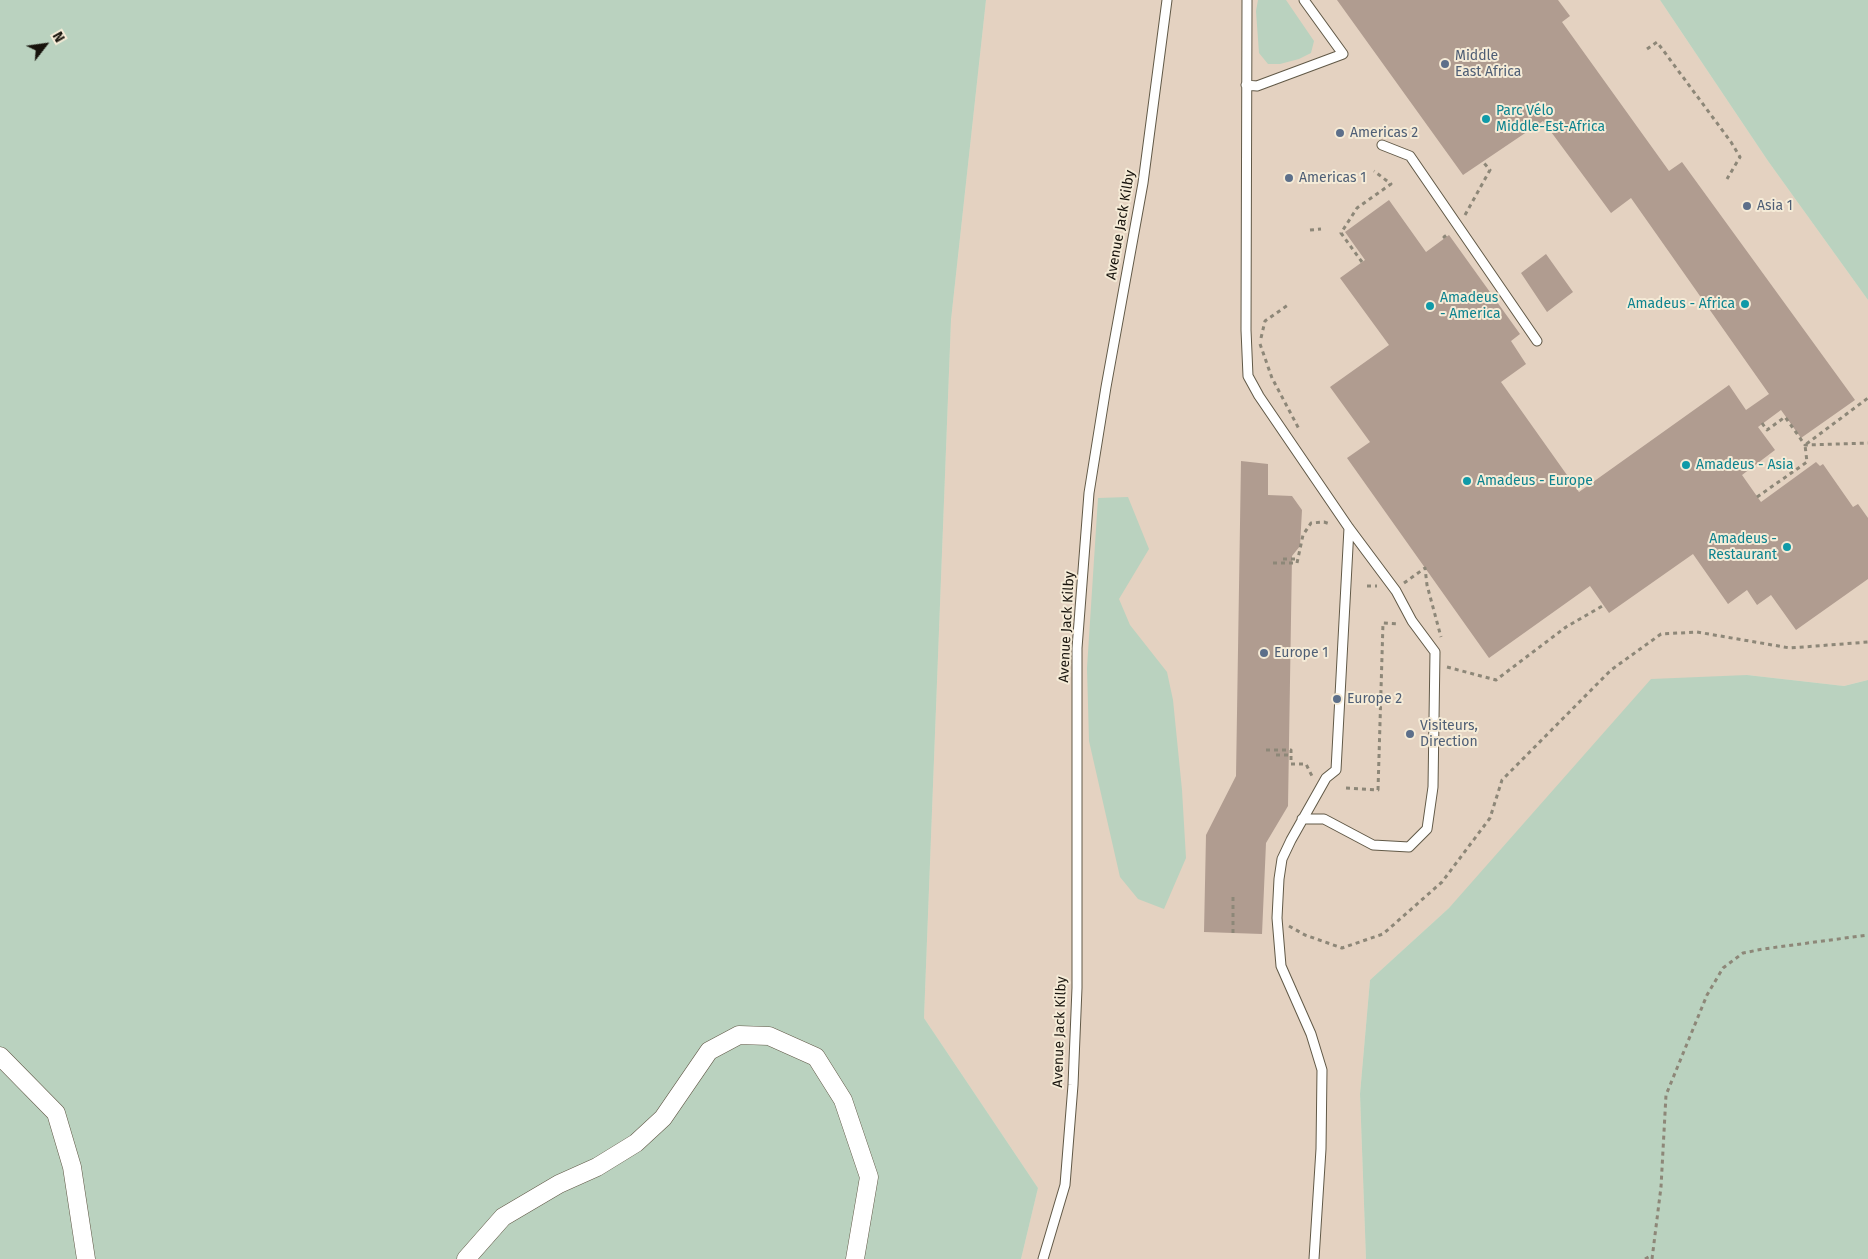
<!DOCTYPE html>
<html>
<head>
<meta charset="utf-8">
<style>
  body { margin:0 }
  #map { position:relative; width:1868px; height:1259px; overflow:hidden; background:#e7deca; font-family:"Fira Sans",sans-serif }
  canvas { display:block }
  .north { position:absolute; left:20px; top:20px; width:50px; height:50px; -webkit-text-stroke:4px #f5ebd7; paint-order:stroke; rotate:60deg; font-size:14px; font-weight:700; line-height:20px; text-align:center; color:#17130c }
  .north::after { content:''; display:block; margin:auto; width:18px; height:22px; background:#17130c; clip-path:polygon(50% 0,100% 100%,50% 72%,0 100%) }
</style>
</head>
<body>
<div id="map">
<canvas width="1868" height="1259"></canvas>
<div class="north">N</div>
</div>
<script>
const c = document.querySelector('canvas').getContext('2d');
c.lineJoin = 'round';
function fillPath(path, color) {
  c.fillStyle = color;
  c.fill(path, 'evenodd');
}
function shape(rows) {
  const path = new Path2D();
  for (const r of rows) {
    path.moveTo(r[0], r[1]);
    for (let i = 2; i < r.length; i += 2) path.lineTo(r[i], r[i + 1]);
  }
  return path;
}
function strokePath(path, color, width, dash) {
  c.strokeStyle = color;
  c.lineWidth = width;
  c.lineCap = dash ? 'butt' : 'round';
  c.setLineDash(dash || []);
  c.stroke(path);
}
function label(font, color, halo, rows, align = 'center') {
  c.font = font + ' "Fira Sans",sans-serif';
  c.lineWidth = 4;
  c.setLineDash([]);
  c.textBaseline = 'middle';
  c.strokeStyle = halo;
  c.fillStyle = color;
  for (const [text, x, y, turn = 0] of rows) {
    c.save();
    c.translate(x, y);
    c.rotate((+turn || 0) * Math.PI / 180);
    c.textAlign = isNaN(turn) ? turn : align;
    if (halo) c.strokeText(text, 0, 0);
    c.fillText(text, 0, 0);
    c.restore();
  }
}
const commercial = shape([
  [986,0,1660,0,1768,161,1868,300,1868,680,1844,686,1747,675,1449,908,1370,980,1360,1094,1366,1259,1021,1259,1038,1188,924,1018,951,320]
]);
const green = shape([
  [0,0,986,0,951,320,924,1018,1038,1188,1021,1259,0,1259],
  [1258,0,1286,0,1314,41,1311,53,1299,59,1280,64,1268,64,1259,53,1256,11],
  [1660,0,1868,0,1868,300,1768,161],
  [1128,497,1149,549,1119,599,1130,625,1167,672,1173,700,1182,790,1186,858,1164,909,1138,899,1120,877,1089,741,1087,668,1098,498],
  [1747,675,1844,686,1868,680,1868,1259,1366,1259,1360,1094,1370,980,1449,908,1651,679]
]);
const building = shape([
  [1337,0,1558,0,1570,16,1562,22,1669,171,1682,162,1855,400,1801,438,1781,410,1758,427,1775,450,1742,475,1761,502,1816,462,1820,466,1823,464,1853,507,1858,504,1868,518,1868,579,1796,630,1771,595,1757,605,1747,590,1728,604,1693,554,1609,613,1590,586,1489,658,1347,458,1370,442,1330,387,1389,345,1340,278,1365,260,1345,232,1389,200,1426,252,1449,235,1520,334,1511,341,1526,364,1501,382,1579,492,1729,385,1746,410,1769,394,1631,198,1611,213,1543,121,1463,175],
  [1546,254,1573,292,1547,312,1521,273],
  [1241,461,1268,464,1268,495,1292,496,1302,510,1300,546,1292,556,1288,806,1266,843,1262,934,1204,932,1206,835,1236,776]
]);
const path = shape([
  [1647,49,1657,42,1731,142,1740,157,1727,179],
  [1465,215,1490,170,1483,162],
  [1310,230,1321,229],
  [1445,238,1444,237,1448,234],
  [1362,262,1341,233,1357,208,1391,184,1374,171],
  [1261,338,1265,321,1288,305],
  [1260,344,1272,378,1299,429],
  [1762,423,1767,430,1785,417,1805,445,1868,443],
  [1757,497,1807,462,1805,445,1868,398],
  [1283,559,1297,559],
  [1273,563,1297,563,1303,535,1311,523,1324,522,1330,524],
  [1404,583,1425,568,1427,585,1441,637],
  [1367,586,1377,586],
  [1447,667,1496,680,1566,627,1604,605],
  [1266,750,1291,750,1291,755],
  [1276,755,1291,755,1291,764,1306,764,1313,778],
  [1346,788,1378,790,1383,623,1398,624],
  [1289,926,1305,935,1342,948,1383,934,1442,882,1490,818,1502,780,1611,670,1661,634,1697,632,1790,648,1868,642],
  [1233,933,1233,896],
  [1645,1259,1652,1255],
  [1652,1259,1661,1187,1666,1095,1707,995,1723,968,1743,953,1763,949,1868,935]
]);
const lane = shape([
  [1247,0,1246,330,1248,376,1259,396,1349,528,1396,591,1412,621,1435,652,1433,787,1427,829,1409,847,1373,845,1324,819,1302,819],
  [1246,85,1257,86,1343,54,1304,0],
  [1382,145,1410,156,1537,341],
  [1043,1259,1065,1185,1073,1085,1077,988,1077,648,1089,493,1106,387,1143,183,1167,0],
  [1314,1259,1321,1149,1322,1070,1311,1034,1281,966,1277,918,1279,879,1282,859,1291,840,1326,778,1336,770,1349,528]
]);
const street = shape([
  [0,1056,56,1113,72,1167,86,1259],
  [466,1259,503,1217,559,1184,597,1167,636,1143,663,1118,709,1051,739,1035,769,1036,816,1057,843,1100,869,1177,855,1259]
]);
const markers = [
  [1445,64,5,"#5c6f8a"],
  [1486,119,5,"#0f9aa8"],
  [1340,133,5,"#5c6f8a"],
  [1289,178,5,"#5c6f8a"],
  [1747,206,5,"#5c6f8a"],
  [1745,304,5,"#0f9aa8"],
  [1430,306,5,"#0f9aa8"],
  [1686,465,5,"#0f9aa8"],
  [1467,481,5,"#0f9aa8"],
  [1787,547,5,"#0f9aa8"],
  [1264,653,5,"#5c6f8a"],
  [1337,699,5,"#5c6f8a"],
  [1410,734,5,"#5c6f8a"]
];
const serviceNames = [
  ["Middle",1455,56],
  ["East Africa",1455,72],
  ["Americas 2",1350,133],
  ["Americas 1",1299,178],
  ["Asia 1",1757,206],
  ["Europe 1",1274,653],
  ["Europe 2",1347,699],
  ["Visiteurs,",1420,726],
  ["Direction",1420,742]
];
const cultureNames = [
  ["Parc Vélo",1496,111],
  ["Middle-Est-Africa",1496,127],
  ["Amadeus",1440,298],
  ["- America",1440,314],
  ["Amadeus - Africa",1735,304,"right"],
  ["Amadeus - Asia",1696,465],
  ["Amadeus - Europe",1477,481],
  ["Amadeus -",1777,539,"right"],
  ["Restaurant",1777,555,"right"]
];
const streetNames = [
  ["Avenue Jack Kilby",1121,225,-80],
  ["Avenue Jack Kilby",1067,627,-87],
  ["Avenue Jack Kilby",1060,1032,-88]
];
fillPath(commercial, '#e4d2c1');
fillPath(green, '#bad2bf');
fillPath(building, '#b09c90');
strokePath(lane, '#615947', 11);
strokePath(street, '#615947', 19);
strokePath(path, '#8d8778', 3, [4, 4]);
strokePath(lane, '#fff', 9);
strokePath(street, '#fff', 18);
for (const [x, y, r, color] of markers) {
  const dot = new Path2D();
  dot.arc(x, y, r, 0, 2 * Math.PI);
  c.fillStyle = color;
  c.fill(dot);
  strokePath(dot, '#f5ebd7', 2);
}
label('14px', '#4e5e75', '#f5ebd7', serviceNames, 'left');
label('14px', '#0d838f', '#f5ebd7', cultureNames, 'left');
label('14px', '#17130c', '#f5ebd7', streetNames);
</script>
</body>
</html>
